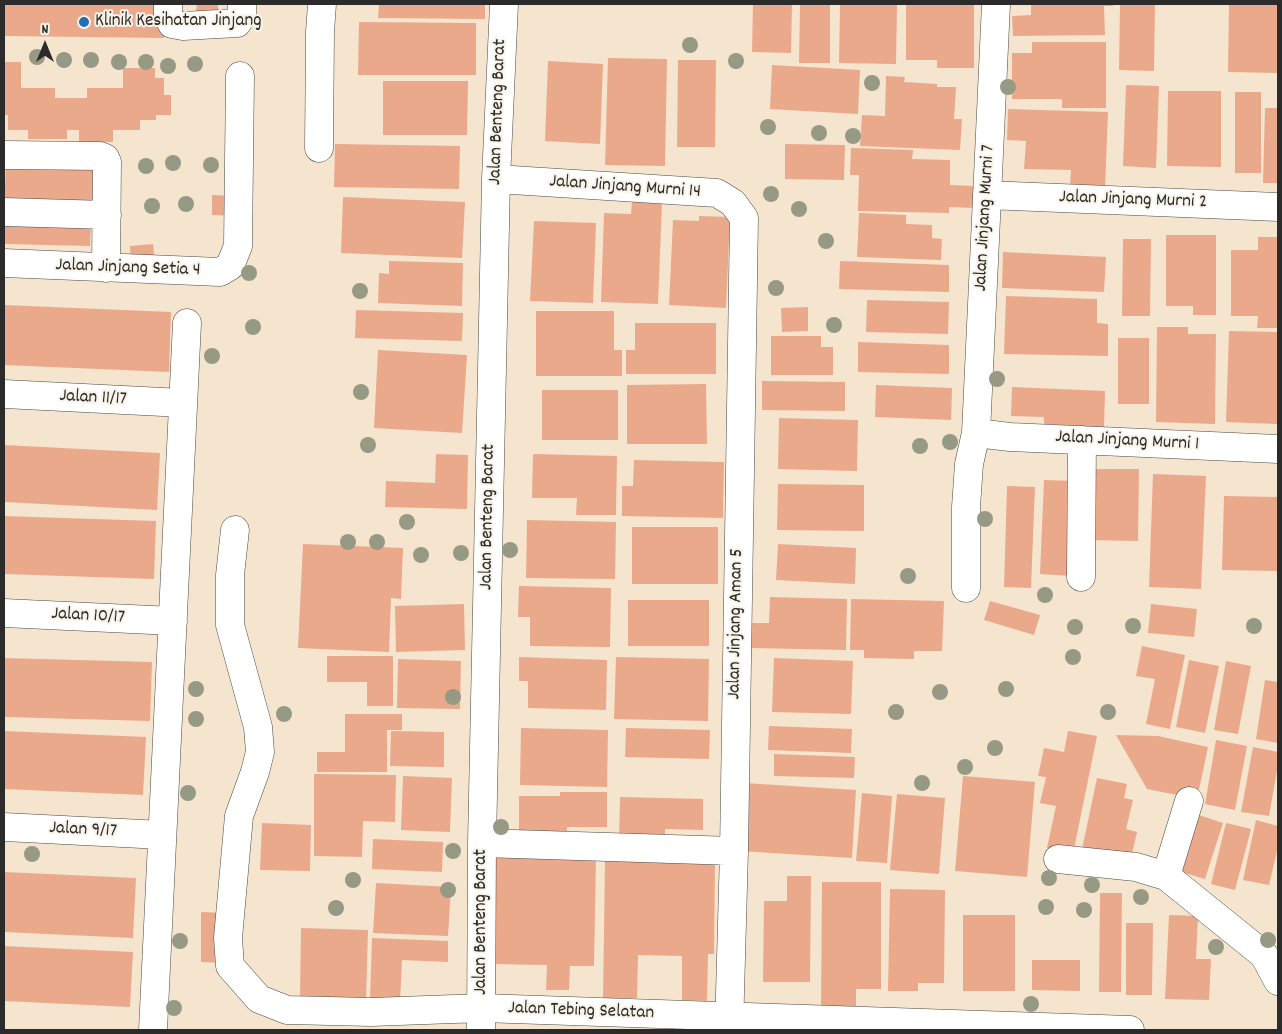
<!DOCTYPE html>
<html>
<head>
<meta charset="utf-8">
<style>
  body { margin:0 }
  #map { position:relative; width:1282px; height:1034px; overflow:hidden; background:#f5e5ce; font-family:Dekko,sans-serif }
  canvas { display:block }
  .frame { position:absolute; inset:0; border:5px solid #2b2b2b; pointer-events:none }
  .north { position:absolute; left:20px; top:20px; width:50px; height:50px; -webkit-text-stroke:4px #f7f3e8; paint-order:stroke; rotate:0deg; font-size:14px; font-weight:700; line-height:20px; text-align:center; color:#2b2b2b }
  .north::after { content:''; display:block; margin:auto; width:18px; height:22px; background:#2b2b2b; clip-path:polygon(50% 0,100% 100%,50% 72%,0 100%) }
</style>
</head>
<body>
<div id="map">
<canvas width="1282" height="1034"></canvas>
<div class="frame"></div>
<div class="north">N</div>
</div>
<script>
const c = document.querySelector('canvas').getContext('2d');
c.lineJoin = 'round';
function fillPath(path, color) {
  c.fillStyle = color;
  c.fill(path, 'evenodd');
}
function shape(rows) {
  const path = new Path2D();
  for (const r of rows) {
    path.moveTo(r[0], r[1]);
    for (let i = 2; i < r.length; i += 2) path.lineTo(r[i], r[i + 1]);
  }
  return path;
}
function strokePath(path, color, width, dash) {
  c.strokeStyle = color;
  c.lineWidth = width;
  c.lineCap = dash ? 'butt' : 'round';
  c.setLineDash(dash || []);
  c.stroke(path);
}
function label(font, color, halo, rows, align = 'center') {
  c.font = font + ' Dekko,sans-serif';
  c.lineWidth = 4;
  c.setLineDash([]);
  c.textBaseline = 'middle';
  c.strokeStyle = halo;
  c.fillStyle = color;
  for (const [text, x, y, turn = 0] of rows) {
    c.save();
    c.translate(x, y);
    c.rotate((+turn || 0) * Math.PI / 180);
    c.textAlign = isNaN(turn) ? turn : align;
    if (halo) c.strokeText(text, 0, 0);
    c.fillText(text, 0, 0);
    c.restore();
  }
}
const building = shape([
  [4,4,154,4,154,8,164,8,164,38,4,36],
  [197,4,218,4,218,11,196,11],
  [379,4,485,4,485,19,378,18],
  [753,4,792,4,791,53,752,52],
  [800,4,830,4,830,63,799,63],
  [840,4,897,4,896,64,839,63],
  [906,4,974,4,974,68,937,68,937,60,906,60],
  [1031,4,1113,4,1113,6,1104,6,1105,35,1013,36,1012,16,1031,15],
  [1120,4,1155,4,1154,71,1119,70],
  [1229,4,1278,4,1278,73,1228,72],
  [359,22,476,23,476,75,358,75],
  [1032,42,1106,42,1106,108,1062,108,1062,99,1012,99,1012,53,1032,53],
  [608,58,667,59,665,166,605,165],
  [678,60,716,60,715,147,677,147],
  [548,61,603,64,600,144,545,141],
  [4,62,21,62,21,88,55,88,55,98,87,98,87,88,123,88,123,68,155,68,155,78,164,78,164,95,171,95,171,115,156,115,156,120,140,120,140,130,113,130,113,142,79,142,79,130,67,130,67,139,28,139,28,130,8,130,8,115,4,115],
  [772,65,860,70,858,114,770,109],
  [886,76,905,77,904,82,937,84,937,87,956,87,954,119,962,119,960,150,860,146,862,115,885,116],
  [383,81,468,81,467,135,383,135],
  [1126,85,1159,86,1156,168,1123,166],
  [1168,91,1221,91,1221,167,1167,166],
  [1235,92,1261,92,1261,173,1235,173],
  [1265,108,1278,108,1278,183,1263,183],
  [1008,109,1108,112,1105,188,1070,187,1071,170,1024,169,1026,141,1007,140],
  [335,144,460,146,459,189,334,187],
  [785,144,845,145,844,180,785,179],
  [851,148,913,150,912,159,950,160,950,185,974,186,974,208,949,207,949,213,858,211,859,175,850,175],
  [6,162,95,166,93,212,4,208],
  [212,195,236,196,235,216,212,215],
  [343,197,465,202,462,258,341,253],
  [632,201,662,203,658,304,601,302,604,213,631,214],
  [859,213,906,215,906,224,932,225,932,238,942,239,941,260,857,257],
  [699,216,730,217,726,308,669,305,673,220,699,221],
  [534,221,596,223,593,303,530,301],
  [4,224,91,226,90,246,4,244],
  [1166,235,1216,235,1216,315,1193,315,1193,306,1166,306],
  [1258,237,1278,237,1278,328,1257,328,1258,316,1231,316,1231,250,1258,250],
  [1123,239,1151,239,1150,316,1122,316],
  [153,244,155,263,131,264,130,246],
  [1003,252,1106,257,1104,292,1002,288],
  [389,261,463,263,462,306,378,303,379,273,389,274],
  [840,261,949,265,949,292,839,289],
  [1006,296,1097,299,1097,323,1108,324,1108,356,1004,354],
  [867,300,949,302,948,334,866,332],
  [4,305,171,312,169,372,4,365],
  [808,307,808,331,782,332,781,308],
  [356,310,463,313,462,341,355,338],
  [536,311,614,311,614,350,622,350,622,376,536,376],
  [635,323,716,323,716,374,626,374,626,350,635,350],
  [1157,327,1188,327,1188,334,1216,334,1215,424,1156,422],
  [1229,331,1278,332,1278,424,1226,422],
  [771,336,821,336,821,347,833,347,833,375,771,375],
  [1118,338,1149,338,1149,404,1118,404],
  [858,342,949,345,949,374,858,372],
  [378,350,467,355,462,433,374,428],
  [762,381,845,382,845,411,762,410],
  [706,384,707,444,627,444,627,385],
  [876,385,952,388,951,420,875,417],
  [1012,387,1105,391,1104,427,1044,424,1044,417,1011,416],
  [542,390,618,390,618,440,542,440],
  [779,418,858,420,857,471,778,469],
  [4,445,160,453,157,510,4,502],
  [436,454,468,455,467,509,385,507,386,481,435,483],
  [533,454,617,456,616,515,576,515,577,498,532,498],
  [634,460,724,462,723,518,622,516,622,486,633,486],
  [1087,469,1139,469,1138,541,1086,540],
  [1153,474,1206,476,1201,589,1149,587],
  [1044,480,1076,481,1072,576,1040,574],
  [778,484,864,485,864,531,777,530],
  [1007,486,1035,487,1031,588,1004,587],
  [1224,496,1278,497,1278,571,1222,570],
  [4,516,156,521,154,579,4,574],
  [527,520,616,522,615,579,526,578],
  [632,527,718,527,718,584,632,584],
  [303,544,403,548,401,599,391,598,389,652,298,648],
  [778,544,856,548,855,584,776,580],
  [519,586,611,588,610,647,530,646,530,617,518,617],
  [770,597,847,599,846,650,751,648,752,623,769,623],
  [851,599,944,601,942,651,914,651,914,659,864,658,864,650,850,650],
  [628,600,709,600,709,646,628,646],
  [990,601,1040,615,1034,635,984,620],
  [464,604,465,650,396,652,395,606],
  [1151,604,1197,609,1194,637,1148,633],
  [1142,646,1185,655,1170,729,1146,724,1155,679,1136,676],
  [327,656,393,656,393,706,367,706,367,682,327,682],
  [519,657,607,660,606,710,528,708,528,681,519,681],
  [616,657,709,659,708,721,614,719],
  [4,658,152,662,150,721,4,717],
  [774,658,853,661,851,714,772,712],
  [398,659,461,661,460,709,397,708],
  [1189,660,1219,666,1205,733,1176,727],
  [1226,661,1251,666,1238,734,1214,730],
  [1265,680,1278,682,1278,743,1256,739],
  [345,714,402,714,402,730,387,730,387,772,317,772,317,752,345,752],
  [769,726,852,729,851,753,768,750],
  [521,728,608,730,607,787,520,785],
  [626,728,710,730,709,759,625,757],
  [4,731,146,737,143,795,4,789],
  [391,731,444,732,444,767,390,766],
  [1068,731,1097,736,1073,854,1047,848,1056,806,1040,803,1046,777,1038,776,1044,748,1064,752],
  [1116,735,1158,736,1208,747,1197,799,1147,789],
  [1216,740,1247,746,1235,810,1205,804],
  [1253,747,1278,752,1278,765,1269,816,1241,812],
  [774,754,855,757,854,778,774,776],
  [314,774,396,775,395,822,363,821,362,857,314,856],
  [403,776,452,778,450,832,401,830],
  [963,776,1035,782,1027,877,955,871],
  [1097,778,1127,784,1124,798,1133,800,1126,829,1137,832,1132,854,1114,851,1112,860,1081,854],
  [744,783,856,790,852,858,740,851],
  [560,792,607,792,607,827,567,827,567,838,519,838,519,796,560,796],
  [862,793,892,796,887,863,856,861],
  [897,794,945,798,939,874,890,870],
  [620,797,703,799,703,830,665,829,665,843,619,842],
  [1199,815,1223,823,1205,879,1181,872],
  [1256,820,1278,826,1278,847,1269,885,1243,880],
  [262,823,311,825,310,871,260,870],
  [1226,823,1251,829,1235,890,1211,884],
  [373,839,443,842,442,872,372,869],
  [493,853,596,856,594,966,570,966,569,990,546,990,547,965,490,964],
  [605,860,715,861,714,954,708,954,707,1001,682,1000,682,956,638,955,637,998,603,998],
  [4,872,136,878,133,938,4,932],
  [787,876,811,876,810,982,763,982,764,901,787,901],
  [822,882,881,882,881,989,856,989,856,1006,821,1006],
  [376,883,451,887,448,936,373,933],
  [890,889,945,890,944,983,918,983,918,991,888,991],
  [1100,893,1122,893,1121,992,1099,992],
  [201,912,226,913,225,963,201,962],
  [963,915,1015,915,1015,991,963,991],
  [1169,915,1198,916,1196,959,1211,959,1209,1000,1165,999],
  [1126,923,1153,923,1152,995,1126,995],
  [301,928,368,930,366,1001,300,1000],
  [372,938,448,941,448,962,402,960,400,1001,370,1000],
  [4,946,133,952,130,1007,4,1001],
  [1032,960,1080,960,1080,991,1032,990]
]);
const minor = shape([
  [168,4,168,16,172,24,183,26,237,23,242,15,242,4],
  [319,148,320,32,322,4],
  [4,155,100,156,105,158,107,162,106,268],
  [496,179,717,193,733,203,744,218,734,851,729,1030],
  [987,195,1278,207],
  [4,212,107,215],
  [4,263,220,272,230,266,238,246,240,76],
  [4,394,183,403],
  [976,433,1010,437,1278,449],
  [235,530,230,575,230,625,258,727,260,752,255,772,239,816,228,938,230,966,259,999,287,1010,371,1012,482,1008,1130,1030],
  [1081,577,1082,440],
  [966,588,966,507,969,464,976,433,996,4],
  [4,613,173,621],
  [4,827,162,835],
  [482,843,734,851],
  [1058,859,1136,867,1166,876,1264,955,1278,981],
  [1166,876,1189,801],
  [153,1030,187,323],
  [481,1030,482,843,496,179,504,4]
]);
const trees = [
  [690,45],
  [37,57],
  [64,60],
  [91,60],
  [736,61],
  [119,62],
  [146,62],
  [195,64],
  [168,66],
  [872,83],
  [1008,87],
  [768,127],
  [819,133],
  [853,136],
  [173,163],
  [211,165],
  [146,166],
  [771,194],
  [186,204],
  [152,206],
  [799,209],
  [826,241],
  [249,273],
  [776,288],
  [360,291],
  [834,325],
  [253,327],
  [212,356],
  [997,379],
  [361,392],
  [950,442],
  [368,445],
  [920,446],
  [985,519],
  [407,522],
  [348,542],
  [377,542],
  [510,550],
  [461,553],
  [421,555],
  [908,576],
  [1045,595],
  [1133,626],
  [1254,626],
  [1075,627],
  [1073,657],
  [196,689],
  [1006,689],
  [940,692],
  [453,697],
  [896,712],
  [1108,712],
  [284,714],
  [196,719],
  [995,748],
  [965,767],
  [922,783],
  [188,793],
  [501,827],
  [453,851],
  [32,854],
  [1049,878],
  [353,880],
  [1092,885],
  [448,890],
  [1141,897],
  [1046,907],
  [336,908],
  [1084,910],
  [1268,940],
  [180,941],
  [1216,947],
  [1031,1004],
  [174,1008]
];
const markers = [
  [84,22,6,"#1f6fb2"]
];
const poiNames = [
  ["Klinik Kesihatan Jinjang",95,22]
];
const streetNames = [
  ["Jalan Benteng Barat",499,112,-88],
  ["Jalan Jinjang Murni 14",625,188,4],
  ["Jalan Jinjang Murni 2",1133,201,2],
  ["Jalan Jinjang Murni 7",986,218,-87],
  ["Jalan Jinjang Setia 4",128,269,2],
  ["Jalan 11/17",93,399,3],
  ["Jalan Jinjang Murni 1",1127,442,3],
  ["Jalan Benteng Barat",489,517,-89],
  ["Jalan 10/17",88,617,3],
  ["Jalan Jinjang Aman 5",737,624,-89],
  ["Jalan 9/17",83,831,3],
  ["Jalan Benteng Barat",482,922,-90],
  ["Jalan Tebing Selatan",581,1012,2]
];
fillPath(building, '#eba98b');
strokePath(minor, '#494743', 29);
strokePath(minor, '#fff', 28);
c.fillStyle = '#969983';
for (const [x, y] of trees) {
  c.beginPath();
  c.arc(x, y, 8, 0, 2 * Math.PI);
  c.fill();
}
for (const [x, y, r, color] of markers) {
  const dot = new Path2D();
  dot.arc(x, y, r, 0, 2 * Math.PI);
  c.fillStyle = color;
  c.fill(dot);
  strokePath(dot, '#f7f3e8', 2);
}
label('19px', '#2b2b2b', '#f7f3e8', poiNames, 'left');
label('19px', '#2b2b2b', '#f7f3e8', streetNames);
</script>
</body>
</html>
